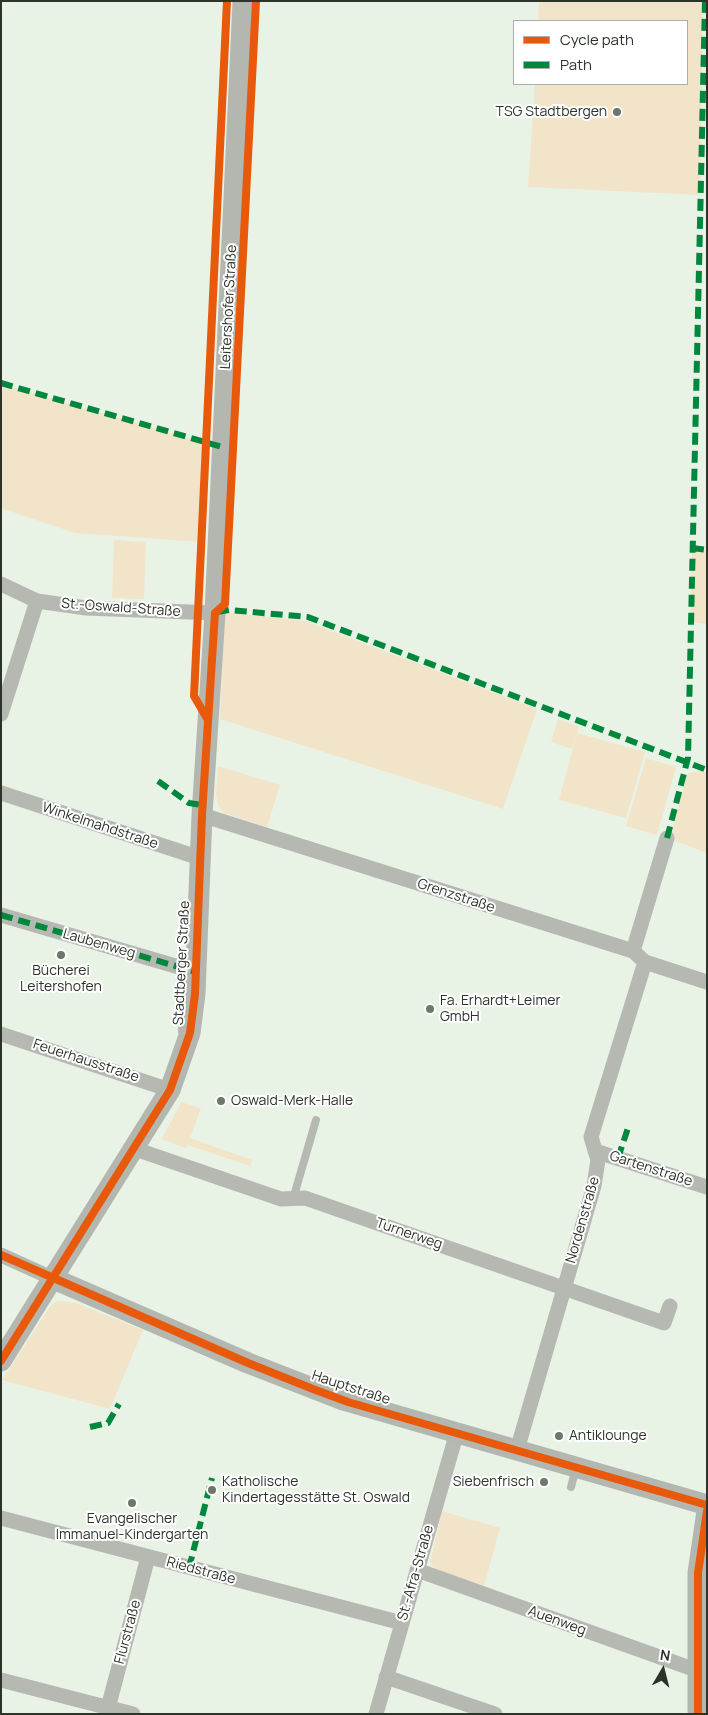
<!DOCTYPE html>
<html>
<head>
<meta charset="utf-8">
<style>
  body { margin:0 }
  #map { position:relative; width:708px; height:1715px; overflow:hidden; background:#e8f3e6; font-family:Manrope,sans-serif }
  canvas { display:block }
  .frame { position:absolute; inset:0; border:2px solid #2c342a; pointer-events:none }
  .legend { position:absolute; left:513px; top:20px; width:175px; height:65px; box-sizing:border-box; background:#fff; border:1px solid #abaeaa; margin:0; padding:6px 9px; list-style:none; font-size:15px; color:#2c342a }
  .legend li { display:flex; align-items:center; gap:10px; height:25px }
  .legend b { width:25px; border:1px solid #abaeaa }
  .north { position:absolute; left:638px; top:1645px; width:50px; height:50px; -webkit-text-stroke:4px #fff; paint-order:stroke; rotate:8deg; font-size:14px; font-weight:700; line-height:20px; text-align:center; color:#2c342a }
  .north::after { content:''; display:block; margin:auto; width:18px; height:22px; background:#2c342a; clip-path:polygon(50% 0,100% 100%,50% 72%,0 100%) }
</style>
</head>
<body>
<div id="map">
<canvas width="708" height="1715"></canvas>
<div class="frame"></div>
<ul class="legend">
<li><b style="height:6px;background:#e8590c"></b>Cycle path</li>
<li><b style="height:6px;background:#00873e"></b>Path</li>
</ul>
<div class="north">N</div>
</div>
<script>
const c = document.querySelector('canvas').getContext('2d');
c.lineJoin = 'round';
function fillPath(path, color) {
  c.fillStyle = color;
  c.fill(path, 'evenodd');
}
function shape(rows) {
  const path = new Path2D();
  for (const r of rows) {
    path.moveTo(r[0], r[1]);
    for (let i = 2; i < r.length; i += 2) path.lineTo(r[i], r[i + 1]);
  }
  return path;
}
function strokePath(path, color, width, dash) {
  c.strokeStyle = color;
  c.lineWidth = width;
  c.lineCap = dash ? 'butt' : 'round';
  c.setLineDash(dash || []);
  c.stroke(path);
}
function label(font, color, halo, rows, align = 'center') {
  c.font = font + ' Manrope,sans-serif';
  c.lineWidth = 4;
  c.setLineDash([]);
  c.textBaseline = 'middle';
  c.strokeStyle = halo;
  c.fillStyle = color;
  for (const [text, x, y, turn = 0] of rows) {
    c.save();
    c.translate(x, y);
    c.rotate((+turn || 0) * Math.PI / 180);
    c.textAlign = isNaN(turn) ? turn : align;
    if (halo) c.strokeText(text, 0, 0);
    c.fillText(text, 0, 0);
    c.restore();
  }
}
const green = shape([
  [539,1,703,1,700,195,528,187,535,84,687,84,687,21,538,21],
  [1,384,206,443,202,542,75,533,1,508],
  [114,540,146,542,144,599,112,598],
  [692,548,707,550,707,624,690,622],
  [224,612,305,621,537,709,503,809,220,719],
  [558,719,579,726,572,749,551,742],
  [577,733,645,752,626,818,559,800],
  [646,758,676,767,657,835,626,826],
  [218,766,280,785,267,827,224,813,218,805,216,795],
  [701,771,707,773,707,853,670,839,687,775,692,772],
  [181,1102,201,1108,190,1138,252,1160,250,1166,188,1145,186,1148,162,1139],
  [57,1301,76,1303,143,1330,110,1409,2,1380,51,1305],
  [442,1511,500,1528,484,1586,437,1570,430,1563]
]);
const lane = shape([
  [182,1031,182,987,191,977],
  [293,1199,316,1120],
  [571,1487,576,1468]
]);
const street = shape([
  [1,584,37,601,86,608,215,613],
  [1,714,37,601],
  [1,793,200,858],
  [202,815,633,951,645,962,707,982],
  [1,915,196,972],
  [633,951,667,838],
  [1,1034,170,1090],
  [135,1149,281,1199,305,1198,664,1323,670,1306],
  [595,1151,707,1187],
  [1,1255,54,1279],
  [517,1450,594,1186,598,1160,591,1137,645,962],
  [1,1518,402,1623],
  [417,1570,707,1674],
  [386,1677,495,1714],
  [1,1680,133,1714],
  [108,1708,148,1557],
  [376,1714,457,1432]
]);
const secondary = shape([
  [54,1279,248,1363,343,1400,707,1505],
  [1,1361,170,1090,190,1033,195,994,202,815,215,613,243,1],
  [698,1714,698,1573,707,1511]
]);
const quiet = shape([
  [1,383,222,447],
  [692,548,707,550],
  [217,612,229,610,308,617,707,770],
  [158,781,189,803,203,805],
  [667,838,688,758,705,1],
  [1,915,196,972],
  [618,1158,628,1128],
  [90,1427,108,1423,119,1404],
  [189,1568,212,1478]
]);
const cycleway = shape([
  [208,720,194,696,227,1],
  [1,1255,248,1363,313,1389,348,1402,707,1505],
  [1,1361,170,1090,190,1033,195,994,202,815,215,613,225,604,256,1],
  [698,1714,698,1573,707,1511]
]);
const markers = [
  [617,112,5,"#6e776c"],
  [61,955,5,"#6e776c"],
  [430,1009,5,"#6e776c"],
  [221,1101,5,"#6e776c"],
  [559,1436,5,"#6e776c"],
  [544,1482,5,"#6e776c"],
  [212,1490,5,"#6e776c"],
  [132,1503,5,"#6e776c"]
];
const poiNames = [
  ["TSG Stadtbergen",607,112,"right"],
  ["Bücherei",61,971,"center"],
  ["Leitershofen",61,987,"center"],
  ["Fa. Erhardt+Leimer",440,1001],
  ["GmbH",440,1017],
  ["Oswald-Merk-Halle",231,1101],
  ["Antiklounge",569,1436],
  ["Katholische",222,1482],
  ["Kindertagesstätte St. Oswald",222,1498],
  ["Siebenfrisch",534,1482,"right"],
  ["Evangelischer",132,1519,"center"],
  ["Immanuel-Kindergarten",132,1535,"center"]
];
const streetNames = [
  ["Leitershofer Straße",229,307,-87],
  ["St.-Oswald-Straße",121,608,4],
  ["Winkelmahdstraße",100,826,18],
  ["Grenzstraße",456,896,18],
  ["Laubenweg",99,944,16],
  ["Stadtberger Straße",182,963,-87],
  ["Feuerhausstraße",86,1061,18],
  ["Gartenstraße",651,1169,18],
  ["Nordenstraße",583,1220,-74],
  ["Turnerweg",409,1234,19],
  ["Hauptstraße",351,1388,18],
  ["Riedstraße",201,1571,15],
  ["St.-Afra-Straße",416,1573,-74],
  ["Auenweg",557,1621,20],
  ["Flurstraße",128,1632,-75]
];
fillPath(green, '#f2e4c8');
strokePath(lane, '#b6b8b2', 8);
strokePath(street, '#b6b8b2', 15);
strokePath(secondary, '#b4b7af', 21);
strokePath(quiet, '#00873e', 6, [12, 6]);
strokePath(cycleway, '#e8590c', 8);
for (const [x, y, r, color] of markers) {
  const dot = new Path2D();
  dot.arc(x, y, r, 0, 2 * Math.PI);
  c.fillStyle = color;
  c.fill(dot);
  strokePath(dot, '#fff', 2);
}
label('14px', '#2c342a', '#fff', poiNames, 'left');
label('14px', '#2c342a', '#fff', streetNames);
</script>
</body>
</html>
